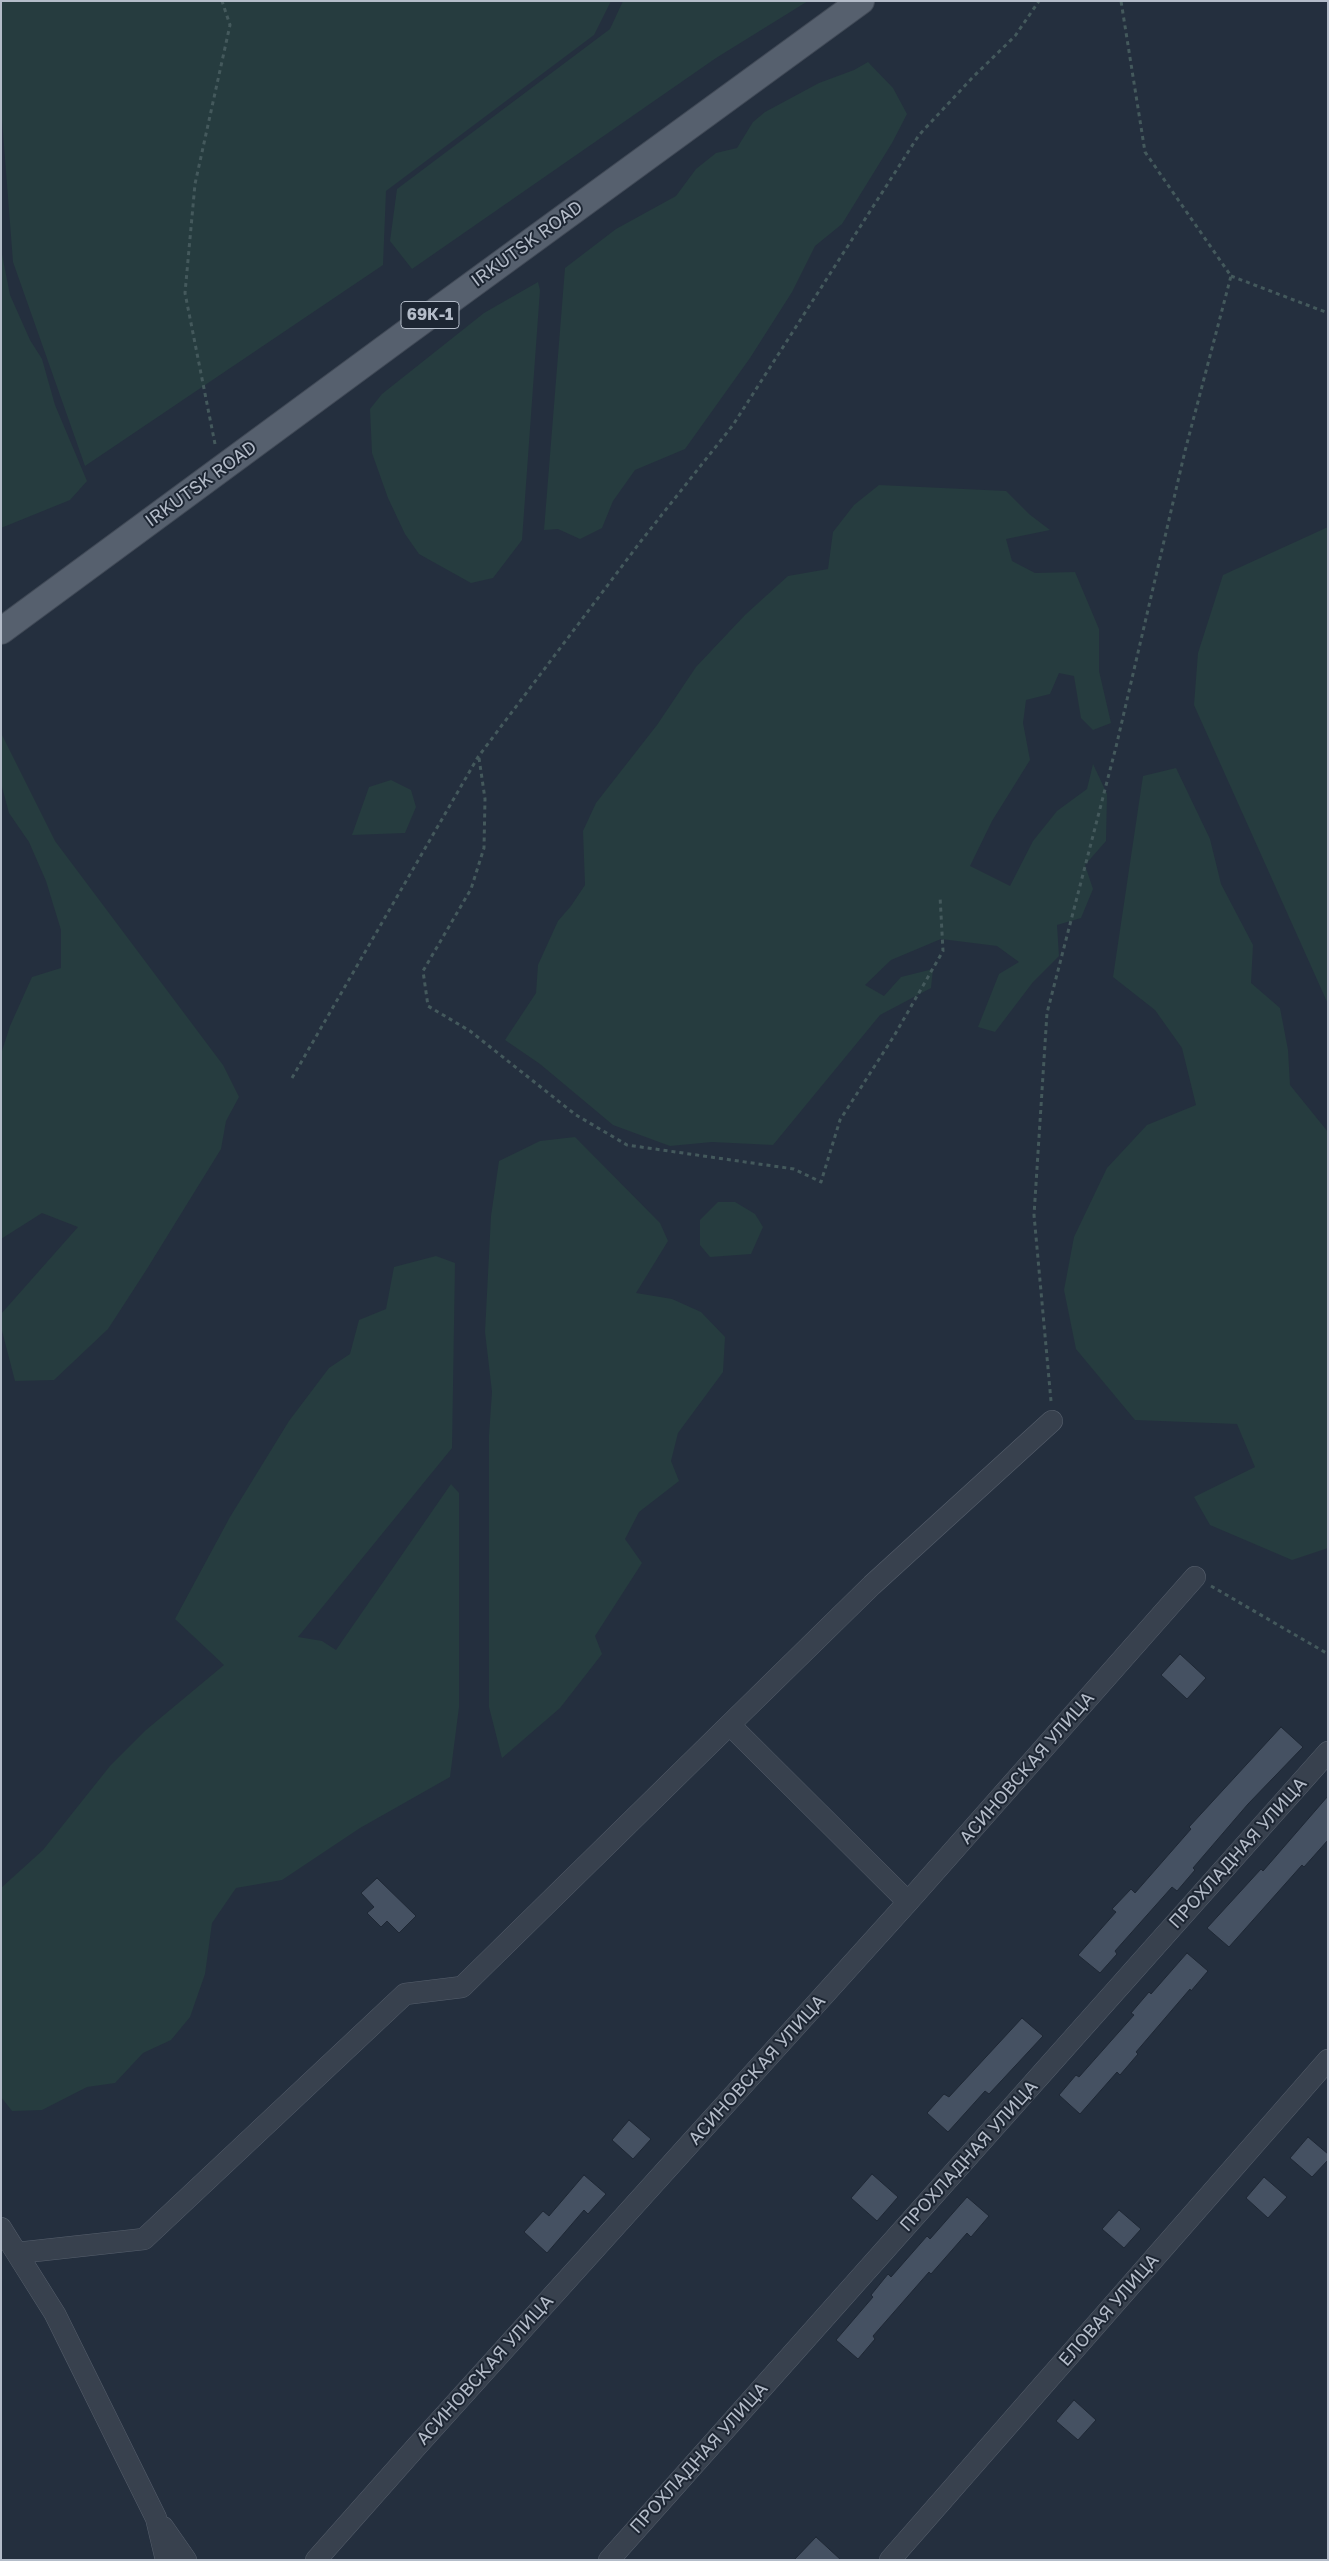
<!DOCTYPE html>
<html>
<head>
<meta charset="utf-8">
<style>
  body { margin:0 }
  #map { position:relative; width:1329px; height:2561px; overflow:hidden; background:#242f3e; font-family:"Golos Text",sans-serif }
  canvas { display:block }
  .frame { position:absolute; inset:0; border:2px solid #b4bcc9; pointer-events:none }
</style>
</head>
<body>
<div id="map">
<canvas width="1329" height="2561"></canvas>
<div class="frame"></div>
</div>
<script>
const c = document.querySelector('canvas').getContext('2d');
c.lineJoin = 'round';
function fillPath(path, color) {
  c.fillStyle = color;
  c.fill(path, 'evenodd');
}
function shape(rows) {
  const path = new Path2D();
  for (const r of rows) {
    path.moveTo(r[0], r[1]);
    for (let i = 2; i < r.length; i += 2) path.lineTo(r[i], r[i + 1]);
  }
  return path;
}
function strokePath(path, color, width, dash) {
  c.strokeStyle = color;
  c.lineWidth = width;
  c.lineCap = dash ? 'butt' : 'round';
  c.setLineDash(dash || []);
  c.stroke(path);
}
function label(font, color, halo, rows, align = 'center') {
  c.font = font + ' "Golos Text",sans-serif';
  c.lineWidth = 4;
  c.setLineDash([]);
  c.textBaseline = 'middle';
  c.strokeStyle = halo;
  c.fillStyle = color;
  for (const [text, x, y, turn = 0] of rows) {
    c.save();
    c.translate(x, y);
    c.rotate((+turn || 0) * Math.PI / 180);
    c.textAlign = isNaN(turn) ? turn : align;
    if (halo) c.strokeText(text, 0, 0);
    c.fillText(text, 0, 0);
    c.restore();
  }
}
const green = shape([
  [1,1,611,1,594,35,386,191,383,265,85,466,13,262,1,107],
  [623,1,808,1,716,58,412,269,390,241,397,189,610,29],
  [868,62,893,88,907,114,892,143,842,224,815,246,792,292,750,358,685,449,635,470,613,501,602,528,580,539,558,529,544,530,565,268,616,229,676,196,696,169,716,153,737,148,753,122,765,112,819,83,854,70],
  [1,216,1,249,10,295,30,340,42,359,55,405,87,481,70,500,1,528],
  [538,282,540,290,522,540,493,578,471,583,419,554,405,534,388,498,372,453,370,409,382,394,484,313],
  [879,485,1006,491,1029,514,1050,530,1006,539,1012,561,1035,573,1075,572,1099,629,1099,671,1111,723,1093,730,1081,718,1074,676,1059,673,1050,694,1026,700,1023,723,1030,760,992,821,970,866,1010,886,1033,841,1057,811,1087,789,1093,764,1107,794,1106,841,1085,865,1093,889,1081,918,1057,925,1059,956,1033,982,995,1032,978,1027,999,974,1019,962,997,946,941,939,891,960,865,985,884,996,901,977,933,969,931,988,880,1015,773,1145,712,1142,670,1146,613,1125,540,1064,505,1040,536,993,538,965,558,921,571,906,585,885,583,831,596,803,657,725,696,667,745,615,788,576,828,569,833,532,854,505],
  [1328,527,1328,1004,1194,705,1198,653,1223,575],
  [1,733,55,841,223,1065,239,1097,226,1121,221,1149,145,1272,108,1329,54,1380,15,1381,1,1327,1,1314,78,1227,42,1213,1,1239,1,1054,10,1026,32,977,61,968,61,930,46,881,29,842,9,813,1,783],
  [1176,768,1210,839,1221,884,1253,945,1251,983,1280,1008,1288,1050,1290,1085,1328,1132,1328,1548,1292,1560,1210,1525,1194,1497,1255,1467,1237,1424,1135,1420,1076,1349,1064,1290,1074,1237,1107,1168,1147,1125,1196,1105,1182,1048,1155,1010,1113,977,1143,776],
  [391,780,411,790,416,807,405,833,352,835,369,787],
  [575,1137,660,1223,668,1241,636,1293,672,1299,701,1312,725,1337,723,1372,678,1433,671,1461,679,1481,639,1512,625,1539,642,1563,595,1636,602,1654,560,1708,502,1758,489,1707,489,1435,492,1392,485,1332,491,1216,499,1161,540,1141],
  [718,1202,735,1202,755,1214,763,1227,751,1254,710,1257,700,1245,700,1220],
  [436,1256,455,1263,452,1448,298,1637,322,1641,336,1650,451,1484,459,1493,459,1707,450,1777,360,1828,282,1880,236,1888,212,1923,205,1974,190,2017,171,2040,143,2053,115,2083,87,2087,42,2110,12,2111,1,2097,1,1888,43,1850,110,1766,146,1730,224,1665,175,1619,230,1517,289,1421,329,1368,350,1354,359,1320,386,1309,394,1267]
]);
const building = shape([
  [1180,1654,1206,1678,1187,1699,1161,1675,1180,1654],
  [1281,1727,1303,1747,1248,1804,1193,1868,1195,1870,1177,1891,1172,1887,1115,1951,1117,1954,1100,1973,1078,1955,1116,1912,1112,1909,1131,1889,1135,1893,1191,1829,1189,1827,1281,1727],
  [1328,1796,1328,1840,1304,1867,1302,1865,1229,1947,1207,1928,1261,1869,1263,1871,1328,1796],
  [377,1878,416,1916,399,1933,387,1921,381,1927,367,1913,374,1907,361,1893,377,1878],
  [1187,1953,1208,1971,1191,1991,1190,1989,1136,2052,1138,2054,1120,2075,1117,2072,1080,2114,1059,2095,1076,2075,1079,2077,1134,2015,1131,2013,1149,1992,1151,1994,1187,1953],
  [1022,2018,1043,2036,989,2094,985,2091,948,2132,927,2113,944,2094,949,2097,1022,2018],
  [629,2120,651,2139,633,2159,612,2140,629,2120],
  [1308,2137,1328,2154,1328,2160,1312,2177,1290,2158,1308,2137],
  [872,2174,898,2197,877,2221,851,2198,872,2174],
  [584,2175,606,2194,588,2214,584,2210,547,2253,524,2232,543,2211,549,2216,584,2175],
  [1264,2177,1287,2197,1268,2218,1246,2198,1264,2177],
  [967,2197,989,2216,971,2237,967,2233,931,2274,929,2272,873,2336,875,2339,858,2359,836,2340,873,2297,871,2295,888,2274,891,2277,927,2236,930,2239,967,2197],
  [1119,2210,1141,2229,1124,2248,1102,2229,1119,2210],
  [1074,2400,1096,2420,1078,2440,1056,2421,1074,2400],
  [816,2537,841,2560,794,2560,816,2537]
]);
const path = shape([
  [1231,276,1328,313],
  [215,444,185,293,195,184,230,25,222,1],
  [479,758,485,799,484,848,471,889,423,971,428,1006,470,1031,576,1115,627,1145,794,1169,821,1182,840,1120,894,1036,943,951,940,896],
  [292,1078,478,757,641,541,733,425,919,135,973,77,1015,36,1039,1],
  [1051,1401,1034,1215,1047,1013,1116,747,1185,451,1231,276,1145,152,1121,1],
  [1211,1586,1328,1654]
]);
const minor = shape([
  [730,1725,908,1902],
  [1,2228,55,2314,156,2518,166,2560],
  [17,2253,144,2239,405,1994,462,1987,872,1585,1052,1421],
  [163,2527,186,2560],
  [316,2560,417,2446,908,1902,1195,1577],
  [609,2560,1328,1752],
  [890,2560,1328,2060]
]);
const major = shape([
  [1,631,403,335,861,1]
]);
const shields = [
  [430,315,58]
];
const shieldNames = [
  ["69К-1",430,315]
];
const streetNames = [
  ["IRKUTSK ROAD",527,244,-36],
  ["IRKUTSK ROAD",201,484,-36],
  ["АСИНОВСКАЯ УЛИЦА",1027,1768,-49],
  ["ПРОХЛАДНАЯ УЛИЦА",1238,1853,-48],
  ["АСИНОВСКАЯ УЛИЦА",757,2070,-48],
  ["ПРОХЛАДНАЯ УЛИЦА",969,2156,-48],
  ["ЕЛОВАЯ УЛИЦА",1109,2310,-49],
  ["АСИНОВСКАЯ УЛИЦА",485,2370,-48],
  ["ПРОХЛАДНАЯ УЛИЦА",699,2458,-48]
];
fillPath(green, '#263c3f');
fillPath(building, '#455162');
strokePath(building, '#1f2835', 1);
strokePath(minor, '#565f6c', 22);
strokePath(major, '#414a57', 28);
strokePath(path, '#44595c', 3, [4, 4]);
strokePath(minor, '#38414e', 21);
strokePath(major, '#56606e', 26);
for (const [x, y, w] of shields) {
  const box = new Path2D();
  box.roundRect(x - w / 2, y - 13.5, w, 27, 4);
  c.fillStyle = '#1d2633';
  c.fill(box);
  strokePath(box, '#b4bcc9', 1);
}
label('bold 16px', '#b4bcc9', null, shieldNames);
label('18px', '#b4bcc9', '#1d2633', streetNames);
</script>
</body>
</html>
